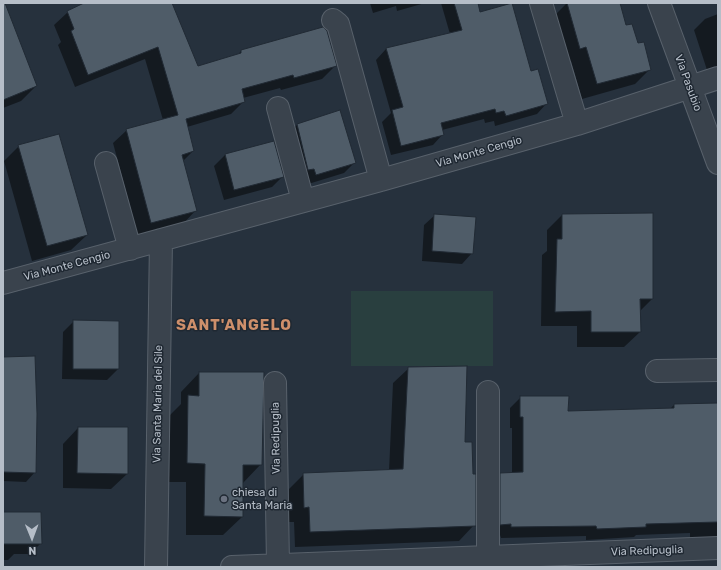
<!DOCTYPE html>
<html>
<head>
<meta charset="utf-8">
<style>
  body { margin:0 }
  #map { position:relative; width:721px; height:570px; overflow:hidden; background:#26313d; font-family:Rubik,sans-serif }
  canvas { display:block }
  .frame { position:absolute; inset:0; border:4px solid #b6bec8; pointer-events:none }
  .north { position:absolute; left:12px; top:518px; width:40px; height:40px; -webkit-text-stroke:3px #1f2832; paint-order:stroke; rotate:179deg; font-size:11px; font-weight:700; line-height:16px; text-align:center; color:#b6bec8 }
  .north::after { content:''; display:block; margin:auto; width:14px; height:18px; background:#b6bec8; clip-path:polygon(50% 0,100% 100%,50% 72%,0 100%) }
</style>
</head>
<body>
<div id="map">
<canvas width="721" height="570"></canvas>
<div class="frame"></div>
<div class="north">N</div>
</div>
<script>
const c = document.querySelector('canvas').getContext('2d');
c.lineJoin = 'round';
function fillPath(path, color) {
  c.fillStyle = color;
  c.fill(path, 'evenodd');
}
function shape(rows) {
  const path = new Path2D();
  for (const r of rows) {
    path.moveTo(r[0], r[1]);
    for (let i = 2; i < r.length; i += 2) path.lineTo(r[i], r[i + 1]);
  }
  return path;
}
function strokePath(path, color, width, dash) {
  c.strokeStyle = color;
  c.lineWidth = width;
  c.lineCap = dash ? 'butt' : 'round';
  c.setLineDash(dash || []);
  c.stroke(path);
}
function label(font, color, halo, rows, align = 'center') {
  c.font = font + ' Rubik,sans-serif';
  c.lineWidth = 3;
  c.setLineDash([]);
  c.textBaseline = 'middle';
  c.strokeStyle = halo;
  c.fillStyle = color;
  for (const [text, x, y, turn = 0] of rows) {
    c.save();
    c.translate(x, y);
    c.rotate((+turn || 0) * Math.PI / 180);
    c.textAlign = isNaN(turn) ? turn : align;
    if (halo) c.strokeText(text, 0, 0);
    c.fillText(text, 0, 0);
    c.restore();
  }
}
const green = shape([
  [351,291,493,291,493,366,351,366]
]);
const shadow = shape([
  [87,3,170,3,197,67,237,56,241,51,335,66,322,79,281,90,280,88,243,98,244,101,231,114,187,127,193,151,183,161,196,210,183,224,138,236,113,143,127,130,163,120,145,59,75,87,58,45,61,42,54,25,68,12],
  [370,3,425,3,397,11,396,6,373,13],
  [441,3,477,3,479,13,530,73,547,103,537,114,495,126,494,121,485,123,484,119,442,130,443,134,433,145,391,155,382,122,391,113,376,60,386,49,450,34],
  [567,3,619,3,625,27,650,69,635,84,582,99,571,61,565,63,552,18],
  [718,14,718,66,707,70,694,30,705,19],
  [3,30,36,86,21,101,3,108],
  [297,125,355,162,344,173,305,185,286,135],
  [273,142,282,177,272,187,224,200,214,166,225,155],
  [19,146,87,235,71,250,32,261,4,161],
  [435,215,472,253,462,264,422,261,424,225],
  [562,215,652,299,640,311,640,332,624,347,577,347,577,326,541,326,542,255,547,251,547,230],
  [74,321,118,369,107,380,62,379,63,332],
  [3,358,35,472,26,482,3,481],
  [409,368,464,443,474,525,459,541,295,547,294,522,289,522,289,489,304,474,389,471,393,383],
  [199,373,261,464,243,483,242,517,223,535,186,535,186,482,169,482,170,415,181,404,181,392],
  [521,397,567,412,670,409,674,405,717,404,718,535,715,538,690,538,690,533,636,535,634,537,586,540,586,536,501,538,500,535,490,535,490,485,501,474,512,474,512,428,510,428,510,408],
  [78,428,127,428,127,474,111,489,63,488,63,444],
  [3,513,41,543,30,554,14,554,8,560,3,560]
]);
const building = shape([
  [3,3,5,3,37,86,3,100,3,3],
  [84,3,172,3,198,66,241,53,241,50,323,27,327,31,337,66,294,78,293,75,242,89,245,102,186,119,194,151,182,155,197,211,151,223,126,129,178,115,158,47,88,75,71,31,74,29,67,11,84,3],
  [454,3,478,3,480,12,512,3,531,71,538,69,548,104,506,116,504,111,496,113,495,109,441,123,444,135,401,146,392,110,403,107,386,48,462,30,454,3],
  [567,3,620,3,626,25,632,24,638,43,644,42,651,70,597,84,586,47,580,49,567,3],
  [340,110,356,163,316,175,314,169,308,170,297,124,340,110],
  [59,134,88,235,47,246,18,145,59,134],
  [274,141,284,177,234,190,225,154,274,141],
  [653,213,653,299,640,299,641,332,591,332,591,311,555,312,557,239,562,239,562,214,653,213],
  [434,214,476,217,473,254,432,251,434,214],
  [73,320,119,321,119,369,73,369,73,320],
  [35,356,37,414,36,473,3,472,3,357,35,356],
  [467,366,465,442,472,442,473,474,476,474,476,526,310,532,309,507,304,508,303,473,403,469,408,367,467,366],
  [199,372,264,372,262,465,243,465,243,517,204,516,205,464,187,463,188,395,199,396,199,372],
  [520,396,569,396,568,411,674,408,674,404,718,403,718,522,646,524,646,527,597,529,596,526,511,527,511,524,500,525,500,473,523,472,523,417,520,417,520,396],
  [78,427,128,427,128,474,77,473,78,427],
  [3,512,41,512,42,544,3,544,3,512]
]);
const street = shape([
  [541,3,577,124],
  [659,3,718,163],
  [333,20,338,24,381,180],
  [278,108,303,201],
  [106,163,130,249],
  [3,283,381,180,577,124,718,78],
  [657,371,718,370],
  [275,383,278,565],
  [488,557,488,392],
  [156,567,161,240],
  [232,567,718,548]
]);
const markers = [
  [224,499,4,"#6b7280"]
];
const streetNames = [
  ["Via Pasubio",688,83,70],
  ["Via Monte Cengio",479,152,-16],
  ["Via Monte Cengio",67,266,-15],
  ["Via Santa Maria del Sile",158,404,-89],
  ["Via Redipuglia",276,438,-91],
  ["Via Redipuglia",647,551,-2]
];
const poiNames = [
  ["chiesa di",232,493],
  ["Santa Maria",232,506]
];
const districtNames = [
  ["SANT'ANGELO",234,326]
];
fillPath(green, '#293f3f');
fillPath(shadow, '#0007');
fillPath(building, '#4f5c68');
strokePath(building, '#212a34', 1);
strokePath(street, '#58616b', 24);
strokePath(street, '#3a434d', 22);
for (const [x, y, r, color] of markers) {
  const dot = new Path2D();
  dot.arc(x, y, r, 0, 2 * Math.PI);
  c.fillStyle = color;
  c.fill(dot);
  strokePath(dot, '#1f2832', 1.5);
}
label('11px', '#b6bec8', '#1f2832', streetNames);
label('11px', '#b6bec8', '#1f2832', poiNames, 'left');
c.letterSpacing = '1px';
label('bold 15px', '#ce8f6b', '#1f2832', districtNames);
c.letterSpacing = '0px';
</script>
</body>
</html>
